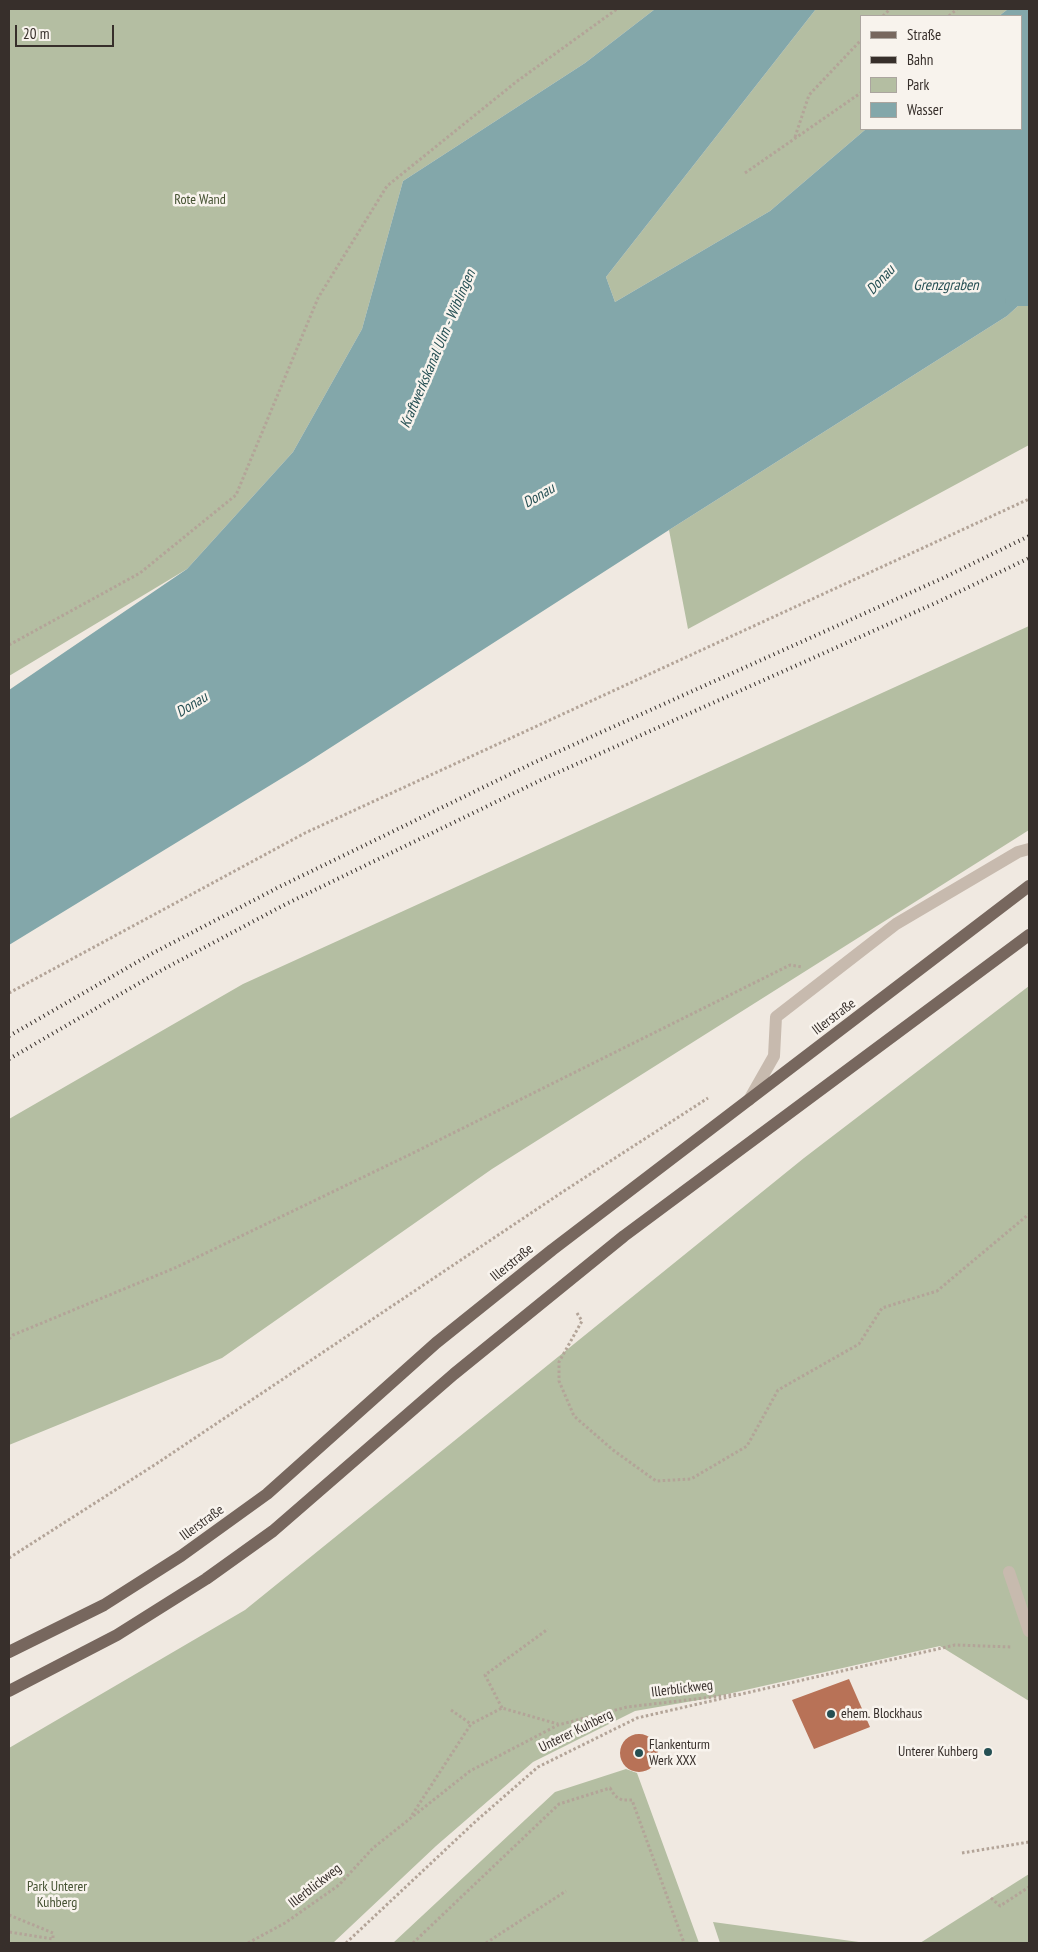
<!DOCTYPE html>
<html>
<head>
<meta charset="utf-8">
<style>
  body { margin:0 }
  #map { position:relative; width:1038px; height:1952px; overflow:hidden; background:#f0e9e1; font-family:"PT Sans Narrow",sans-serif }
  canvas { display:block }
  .frame { position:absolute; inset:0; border:10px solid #372f2b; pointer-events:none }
  .legend { position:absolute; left:860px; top:15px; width:162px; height:115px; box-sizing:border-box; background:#f8f3ed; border:1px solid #aba59f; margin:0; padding:6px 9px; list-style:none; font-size:15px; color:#372f2b }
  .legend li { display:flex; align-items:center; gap:10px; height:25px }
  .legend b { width:25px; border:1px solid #aba59f }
  .scale { position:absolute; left:15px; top:25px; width:99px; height:22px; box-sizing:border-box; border:2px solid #372f2b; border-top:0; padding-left:6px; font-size:15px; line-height:18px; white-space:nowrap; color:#372f2b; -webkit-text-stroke:4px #f8f3ed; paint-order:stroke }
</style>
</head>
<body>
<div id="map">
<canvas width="1038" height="1952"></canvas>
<div class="frame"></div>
<ul class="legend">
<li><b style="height:6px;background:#77675e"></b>Straße</li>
<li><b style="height:6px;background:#372f2b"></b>Bahn</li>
<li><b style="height:14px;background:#b4bea2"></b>Park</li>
<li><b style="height:14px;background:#83a7aa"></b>Wasser</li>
</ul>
<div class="scale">20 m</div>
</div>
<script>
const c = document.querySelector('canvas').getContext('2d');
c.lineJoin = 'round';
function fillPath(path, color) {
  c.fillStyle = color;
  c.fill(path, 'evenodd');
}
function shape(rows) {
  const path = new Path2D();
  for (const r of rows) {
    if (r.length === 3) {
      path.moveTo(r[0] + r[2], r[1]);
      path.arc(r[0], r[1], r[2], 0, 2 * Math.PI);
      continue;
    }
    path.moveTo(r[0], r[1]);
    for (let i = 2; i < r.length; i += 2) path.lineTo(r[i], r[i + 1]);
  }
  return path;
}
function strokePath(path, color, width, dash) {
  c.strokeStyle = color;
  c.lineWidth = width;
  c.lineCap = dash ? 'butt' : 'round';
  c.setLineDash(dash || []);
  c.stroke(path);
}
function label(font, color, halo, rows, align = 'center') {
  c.font = font + ' "PT Sans Narrow",sans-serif';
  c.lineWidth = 5;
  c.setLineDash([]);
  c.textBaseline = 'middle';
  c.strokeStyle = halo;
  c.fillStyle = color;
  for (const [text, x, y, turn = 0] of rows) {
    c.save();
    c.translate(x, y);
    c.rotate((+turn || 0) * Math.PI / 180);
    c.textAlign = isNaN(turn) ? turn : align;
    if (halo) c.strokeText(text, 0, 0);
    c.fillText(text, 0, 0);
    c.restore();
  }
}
const green = shape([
  [9,9,655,9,585,63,403,181,362,329,293,452,187,569,9,676],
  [816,9,1008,9,999,16,862,16,862,129,866,129,770,211,615,302,606,277],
  [1029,296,1029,445,688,629,669,530,1007,316],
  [1029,626,1029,830,492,1169,222,1358,9,1445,9,1119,243,984],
  [1029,986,1029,1701,940,1646,710,1698,635,1711,533,1762,436,1846,333,1943,9,1943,9,1748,245,1610,804,1158],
  [626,1769,637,1773,699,1943,393,1943,555,1792],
  [1029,1874,1029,1943,920,1943],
  [713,1922,866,1943,720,1943]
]);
const water = shape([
  [655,9,816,9,606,277,615,302,770,211,866,129,1022,129,1022,16,999,16,1008,9,1029,9,1029,296,1007,316,669,530,305,764,9,945,9,690,187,569,293,452,362,329,403,181,585,63]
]);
const stream = shape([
  [1010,301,1029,301]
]);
const building = shape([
  [849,1679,870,1727,814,1749,792,1700],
  [639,1753,19]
]);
const path = shape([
  [883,16,890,9],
  [949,16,957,9],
  [795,137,809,95,862,39],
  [745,173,862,92],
  [9,645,140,573,236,495,318,298,387,186,516,82,617,9],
  [9,993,305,833,1029,499],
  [577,1313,582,1321,559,1362,559,1381,574,1416,613,1450,656,1481,691,1479,747,1446,778,1390,859,1344,882,1308,937,1291,1029,1214],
  [9,1339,13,1335,177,1267,411,1154,790,965,802,967],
  [9,1558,156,1464,564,1191,708,1098],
  [502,1708,485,1675,548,1629],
  [451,1710,471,1724],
  [412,1815,471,1724,502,1708,558,1724],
  [962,1853,1029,1842],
  [991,1898,1000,1906,1029,1887],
  [9,1915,53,1933,53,1939,9,1932],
  [248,1943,285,1923,339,1885,373,1848,470,1771,558,1725,627,1707,738,1694],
  [346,1943,476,1821,538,1767,637,1718,955,1645,1012,1647],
  [413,1943,559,1804,610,1788,615,1796,622,1800,632,1800,684,1943],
  [486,1943,566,1891]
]);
const minor = shape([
  [749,1100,774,1056,776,1017,896,924,1018,852,1029,849],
  [1009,1572,1029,1631]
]);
const major = shape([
  [9,1652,104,1605,181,1556,267,1494,436,1343,552,1250,1029,886],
  [9,1691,117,1635,206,1579,273,1531,454,1374,624,1236,1029,935]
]);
const rail = shape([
  [9,1036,153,953,279,887,533,763,943,578,1029,536],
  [9,1059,160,971,286,904,541,780,940,601,1029,558]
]);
const markers = [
  [831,1714,5,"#254f53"],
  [988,1752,5,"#254f53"],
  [639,1753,5,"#254f53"]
];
const parkNames = [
  ["Rote Wand",200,200],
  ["Park Unterer",57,1887],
  ["Kuhberg",57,1903]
];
const streetNames = [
  ["Illerstraße",834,1017,-37],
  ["Illerstraße",512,1263,-39],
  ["Illerstraße",202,1523,-36],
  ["Illerblickweg",682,1689,-7],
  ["Unterer Kuhberg",576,1731,-26],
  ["Illerblickweg",315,1886,-38]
];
const poiNames = [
  ["ehem. Blockhaus",841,1714],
  ["Flankenturm",649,1745],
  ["Werk XXX",649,1761],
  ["Unterer Kuhberg",978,1752,"right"]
];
const waterNames = [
  ["Donau",881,280,-47],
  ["Grenzgraben",946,286],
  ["Kraftwerkskanal Ulm - Wiblingen",438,349,-67],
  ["Donau",539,496,-30],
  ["Donau",192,705,-32]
];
fillPath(green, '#b4bea2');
fillPath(water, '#83a7aa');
strokePath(stream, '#83a7aa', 10);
fillPath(building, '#b87257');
strokePath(path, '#b3a498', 3, [2.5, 2.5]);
strokePath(minor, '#c7baae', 12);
strokePath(major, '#77675e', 12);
strokePath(rail, '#372f2b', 4, [1, 4]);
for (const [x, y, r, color] of markers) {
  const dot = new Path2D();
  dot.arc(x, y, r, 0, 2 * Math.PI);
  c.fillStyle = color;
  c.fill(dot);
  strokePath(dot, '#f8f3ed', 2);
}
label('14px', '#455232', '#f8f3ed', parkNames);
label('14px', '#372f2b', '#f8f3ed', streetNames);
label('14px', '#372f2b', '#f8f3ed', poiNames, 'left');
label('italic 15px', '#254f53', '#f8f3ed', waterNames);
</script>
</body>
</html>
